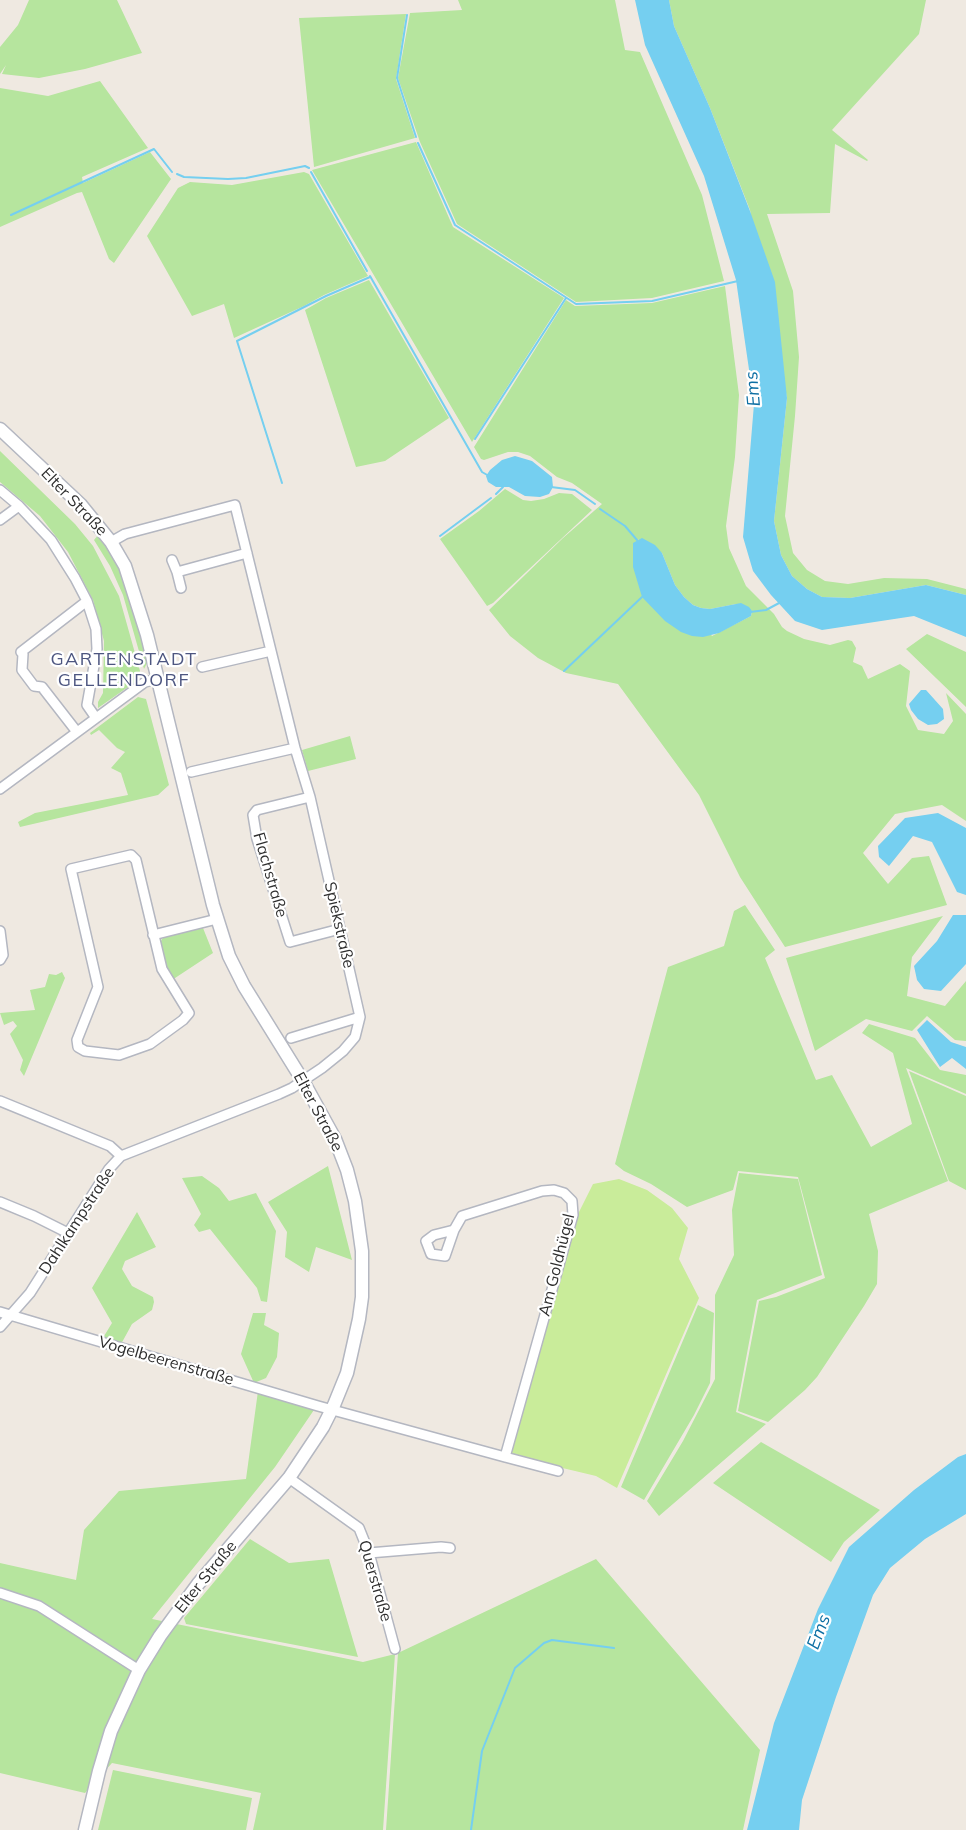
<!DOCTYPE html>
<html>
<head>
<meta charset="utf-8">
<style>
  body { margin:0 }
  canvas { display:block; background:#efe9e1 }
</style>
</head>
<body>
<canvas width="966" height="1830"></canvas>
<script>
const c = document.querySelector('canvas').getContext('2d');
c.lineJoin = 'round';
function fillPath(path, color) {
  c.fillStyle = color;
  c.fill(path, 'evenodd');
}
function shape(rows) {
  const path = new Path2D();
  for (const r of rows) {
    path.moveTo(r[0], r[1]);
    for (let i = 2; i < r.length; i += 2) path.lineTo(r[i], r[i + 1]);
  }
  return path;
}
function strokePath(path, color, width, dash) {
  c.strokeStyle = color;
  c.lineWidth = width;
  c.lineCap = dash ? 'butt' : 'round';
  c.setLineDash(dash || []);
  c.stroke(path);
}
function label(font, color, halo, rows, align = 'center') {
  c.font = font + ' Mulish,sans-serif';
  c.lineWidth = 4.5;
  c.setLineDash([]);
  c.textBaseline = 'middle';
  c.strokeStyle = halo;
  c.fillStyle = color;
  for (const [text, x, y, turn = 0] of rows) {
    c.save();
    c.translate(x, y);
    c.rotate((+turn || 0) * Math.PI / 180);
    c.textAlign = isNaN(turn) ? turn : align;
    if (halo) c.strokeText(text, 0, 0);
    c.fillText(text, 0, 0);
    c.restore();
  }
}
const green = shape([
  [29,0,117,0,142,53,85,69,39,78,2,74,6,65,0,74,0,47,18,25],
  [458,0,615,0,625,50,640,52,702,195,724,281,652,298,576,302,457,224,420,142,398,78,410,13,462,10],
  [669,0,926,0,919,34,832,130,868,160,867,161,835,144,830,213,767,214,793,291,799,357,795,416,785,516,793,553,807,570,825,581,848,584,884,578,927,579,966,589,966,595,926,585,850,598,822,597,807,589,792,576,781,555,774,521,787,398,750,210,710,108,674,26],
  [406,14,396,79,415,138,314,167,299,18],
  [100,81,148,148,82,177,83,183,150,152,171,179,114,263,109,259,82,192,77,193,0,227,0,88,48,96],
  [416,142,453,227,564,298,472,442,312,170],
  [304,172,309,174,368,276,324,295,304,306,234,338,224,304,192,316,147,236,178,188,190,182,232,185],
  [369,280,449,418,385,461,356,467,305,310,326,298],
  [725,286,739,395,735,457,726,526,729,548,746,586,774,614,782,627,787,631,804,639,830,645,848,640,852,641,856,648,853,662,862,666,868,679,900,664,910,671,906,706,918,730,944,734,953,721,946,693,966,714,966,821,942,805,895,814,863,853,888,884,912,858,929,856,947,905,785,947,740,877,699,795,618,684,566,673,538,658,510,636,489,610,563,538,602,504,572,483,557,477,530,456,518,452,508,452,484,460,481,459,474,447,566,300,575,306,652,303],
  [637,539,662,553,675,585,684,597,693,605,701,608,710,609,736,604,752,611,751,616,712,636],
  [0,451,75,524,93,546,119,596,140,671,138,680,98,708,98,702,103,693,104,641,93,600,68,552,40,516,0,482],
  [505,489,523,500,531,501,544,499,559,493,572,494,592,510,493,603,487,606,440,539,479,511],
  [99,534,113,554,128,585,148,661,144,669,123,595,110,566,94,540],
  [927,634,966,652,966,707,906,649],
  [138,697,146,699,169,785,158,795,20,827,18,822,35,813,128,795,121,773,111,768,125,752,117,748,99,730,91,735,90,733],
  [350,736,356,759,308,771,302,750],
  [745,905,775,950,765,958,816,1080,832,1075,871,1147,912,1124,893,1053,862,1033,869,1024,915,1038,940,1070,966,1075,966,1094,906,1068,948,1181,869,1214,878,1251,877,1284,864,1306,817,1377,805,1390,768,1422,738,1411,759,1301,776,1297,825,1278,798,1177,738,1171,733,1190,687,1207,651,1184,624,1171,615,1164,668,967,724,946,734,911],
  [943,916,912,957,907,996,945,1006,966,981,966,1041,955,1040,927,1016,912,1031,866,1019,815,1051,786,958],
  [203,928,213,953,172,980,164,965,159,945,162,939,166,936],
  [62,972,65,978,24,1076,20,1070,23,1060,10,1034,17,1026,13,1021,4,1025,0,1013,35,1010,30,990,45,987,49,974,56,975],
  [909,1071,966,1096,966,1190,949,1181],
  [328,1166,352,1260,316,1247,309,1272,285,1257,287,1232,268,1202],
  [739,1173,798,1179,822,1275,757,1300,736,1412,766,1424,659,1516,647,1501,683,1441,715,1379,715,1295,734,1255,732,1210],
  [202,1176,219,1188,229,1201,256,1193,276,1231,267,1302,261,1301,257,1288,210,1229,199,1232,194,1225,201,1214,182,1178],
  [137,1212,156,1247,125,1261,122,1269,132,1286,153,1297,154,1302,152,1310,132,1324,120,1346,101,1341,112,1323,92,1288],
  [698,1305,714,1313,710,1383,694,1415,644,1500,621,1487],
  [253,1313,266,1313,264,1325,279,1333,277,1357,266,1378,254,1383,241,1354],
  [258,1391,316,1407,275,1467,152,1619,363,1662,395,1654,383,1830,253,1830,261,1793,112,1763,85,1793,0,1773,0,1563,76,1580,84,1530,119,1491,246,1479],
  [761,1442,880,1510,844,1542,831,1562,713,1483],
  [250,1539,289,1563,329,1559,358,1657,186,1624,184,1618],
  [596,1559,760,1750,743,1830,386,1830,398,1653],
  [113,1770,252,1798,246,1830,98,1830]
]);
const pitch = shape([
  [619,1179,647,1190,672,1208,688,1228,679,1259,699,1298,617,1488,596,1476,508,1455,578,1214,593,1184]
]);
const water = shape([
  [635,0,669,0,674,26,710,108,750,211,775,282,787,398,774,521,781,555,792,576,807,589,822,597,850,598,926,585,966,595,966,637,914,616,822,630,795,621,771,595,753,571,743,537,754,404,736,280,704,176,645,45],
  [515,456,532,461,552,477,553,487,549,494,540,497,525,496,509,487,496,487,488,482,486,476,490,470,502,460],
  [642,538,655,545,662,553,675,585,684,597,693,605,701,608,710,609,741,603,749,607,752,611,751,616,719,633,703,637,692,636,681,632,665,621,642,597,633,567,633,543],
  [921,690,926,690,943,709,944,719,937,724,928,725,918,719,911,710,909,704],
  [938,813,966,828,966,895,957,892,932,842,913,836,889,866,879,857,878,846,905,818],
  [953,915,966,915,966,964,941,991,924,989,917,980,914,966,937,941],
  [927,1020,951,1042,966,1047,966,1069,952,1058,940,1067,917,1030],
  [966,1454,966,1514,925,1539,890,1568,873,1595,836,1697,802,1800,799,1830,747,1830,774,1723,818,1609,849,1547,914,1490,958,1457]
]);
const stream = shape([
  [407,15,397,78,416,137],
  [418,143,455,225,576,304,652,301,738,281],
  [311,172,367,271],
  [177,174,184,177,228,179,246,178,305,166,309,168],
  [11,215,154,149,172,172],
  [370,276,482,472,489,476],
  [475,439,566,298],
  [282,483,237,341,326,296,370,277],
  [551,487,575,490,595,504],
  [496,494,503,487],
  [600,509,625,526,637,540],
  [440,536,491,498],
  [750,612,766,610,781,602],
  [564,671,642,597],
  [471,1830,482,1751,515,1668,544,1643,552,1640,614,1648]
]);
const street = shape([
  [0,490,19,506,51,540,75,578,87,601,96,629,97,649,87,705,96,718],
  [0,520,19,506],
  [172,560,177,572],
  [181,588,177,572,247,553],
  [202,667,271,651],
  [77,732,42,687,34,686,22,670,23,654,21,652,87,601],
  [191,772,295,748],
  [0,789,145,682,158,679],
  [310,797,257,810,253,815,257,839,290,942,340,929],
  [131,855,136,860,162,969,189,1013,183,1020,150,1044,119,1055,85,1051,78,1047,77,1040,98,987,71,869,131,855],
  [0,931,3,955,0,960],
  [153,935,217,919],
  [291,1038,360,1017],
  [0,1101,110,1146,121,1156],
  [0,1202,34,1216,68,1233],
  [0,1312,318,1406,505,1457,573,1215,572,1201,564,1193,554,1190,542,1191,462,1216,454,1230,445,1256,431,1254,426,1241,434,1235,454,1230],
  [0,1327,30,1293,109,1169,121,1156,279,1094,292,1088,322,1068,343,1051,355,1037,360,1017,310,797,295,748,235,505,125,534,111,542],
  [505,1457,558,1471],
  [289,1478,359,1528,369,1553,395,1649],
  [369,1553,441,1547,450,1548],
  [0,1593,39,1606,139,1670]
]);
const secondary = shape([
  [0,429,81,505,111,542,125,566,147,635,213,905,229,956,244,986,303,1081,335,1139,347,1170,355,1201,362,1251,362,1297,359,1319,347,1373,334,1405,323,1427,289,1478,198,1584,160,1636,139,1670,111,1731,99,1771,85,1830]
]);
const streetNames = [
  ["Elter Straße",74,502,46],
  ["Flachstraße",270,875,74],
  ["Spiekstraße",339,925,77],
  ["Elter Straße",318,1112,62],
  ["Dahlkampstraße",77,1221,-57],
  ["Am Goldhügel",557,1265,-76],
  ["Vogelbeerenstraße",166,1361,16],
  ["Elter Straße",206,1577,-51],
  ["Querstraße",375,1581,74]
];
const waterNames = [
  ["Ems",753,389,-95],
  ["Ems",819,1632,-69]
];
const neighbourhoodNames = [
  ["GARTENSTADT",124,660],
  ["GELLENDORF",124,681]
];
fillPath(green, '#b6e59e');
fillPath(pitch, '#c9ec9a');
fillPath(water, '#75cff0');
strokePath(stream, '#75cff0', 2);
strokePath(street, '#b4b7c1', 12);
strokePath(secondary, '#b4b7c1', 15);
strokePath(street, '#fff', 9);
strokePath(secondary, '#fff', 12);
label('16px', '#2e2e2e', '#fff', streetNames);
label('italic 18px', '#0d6fa3', '#fff', waterNames);
c.letterSpacing = '1.5px';
label('18px', '#4d5680', '#fff', neighbourhoodNames);
c.letterSpacing = '0px';
</script>
</body>
</html>
